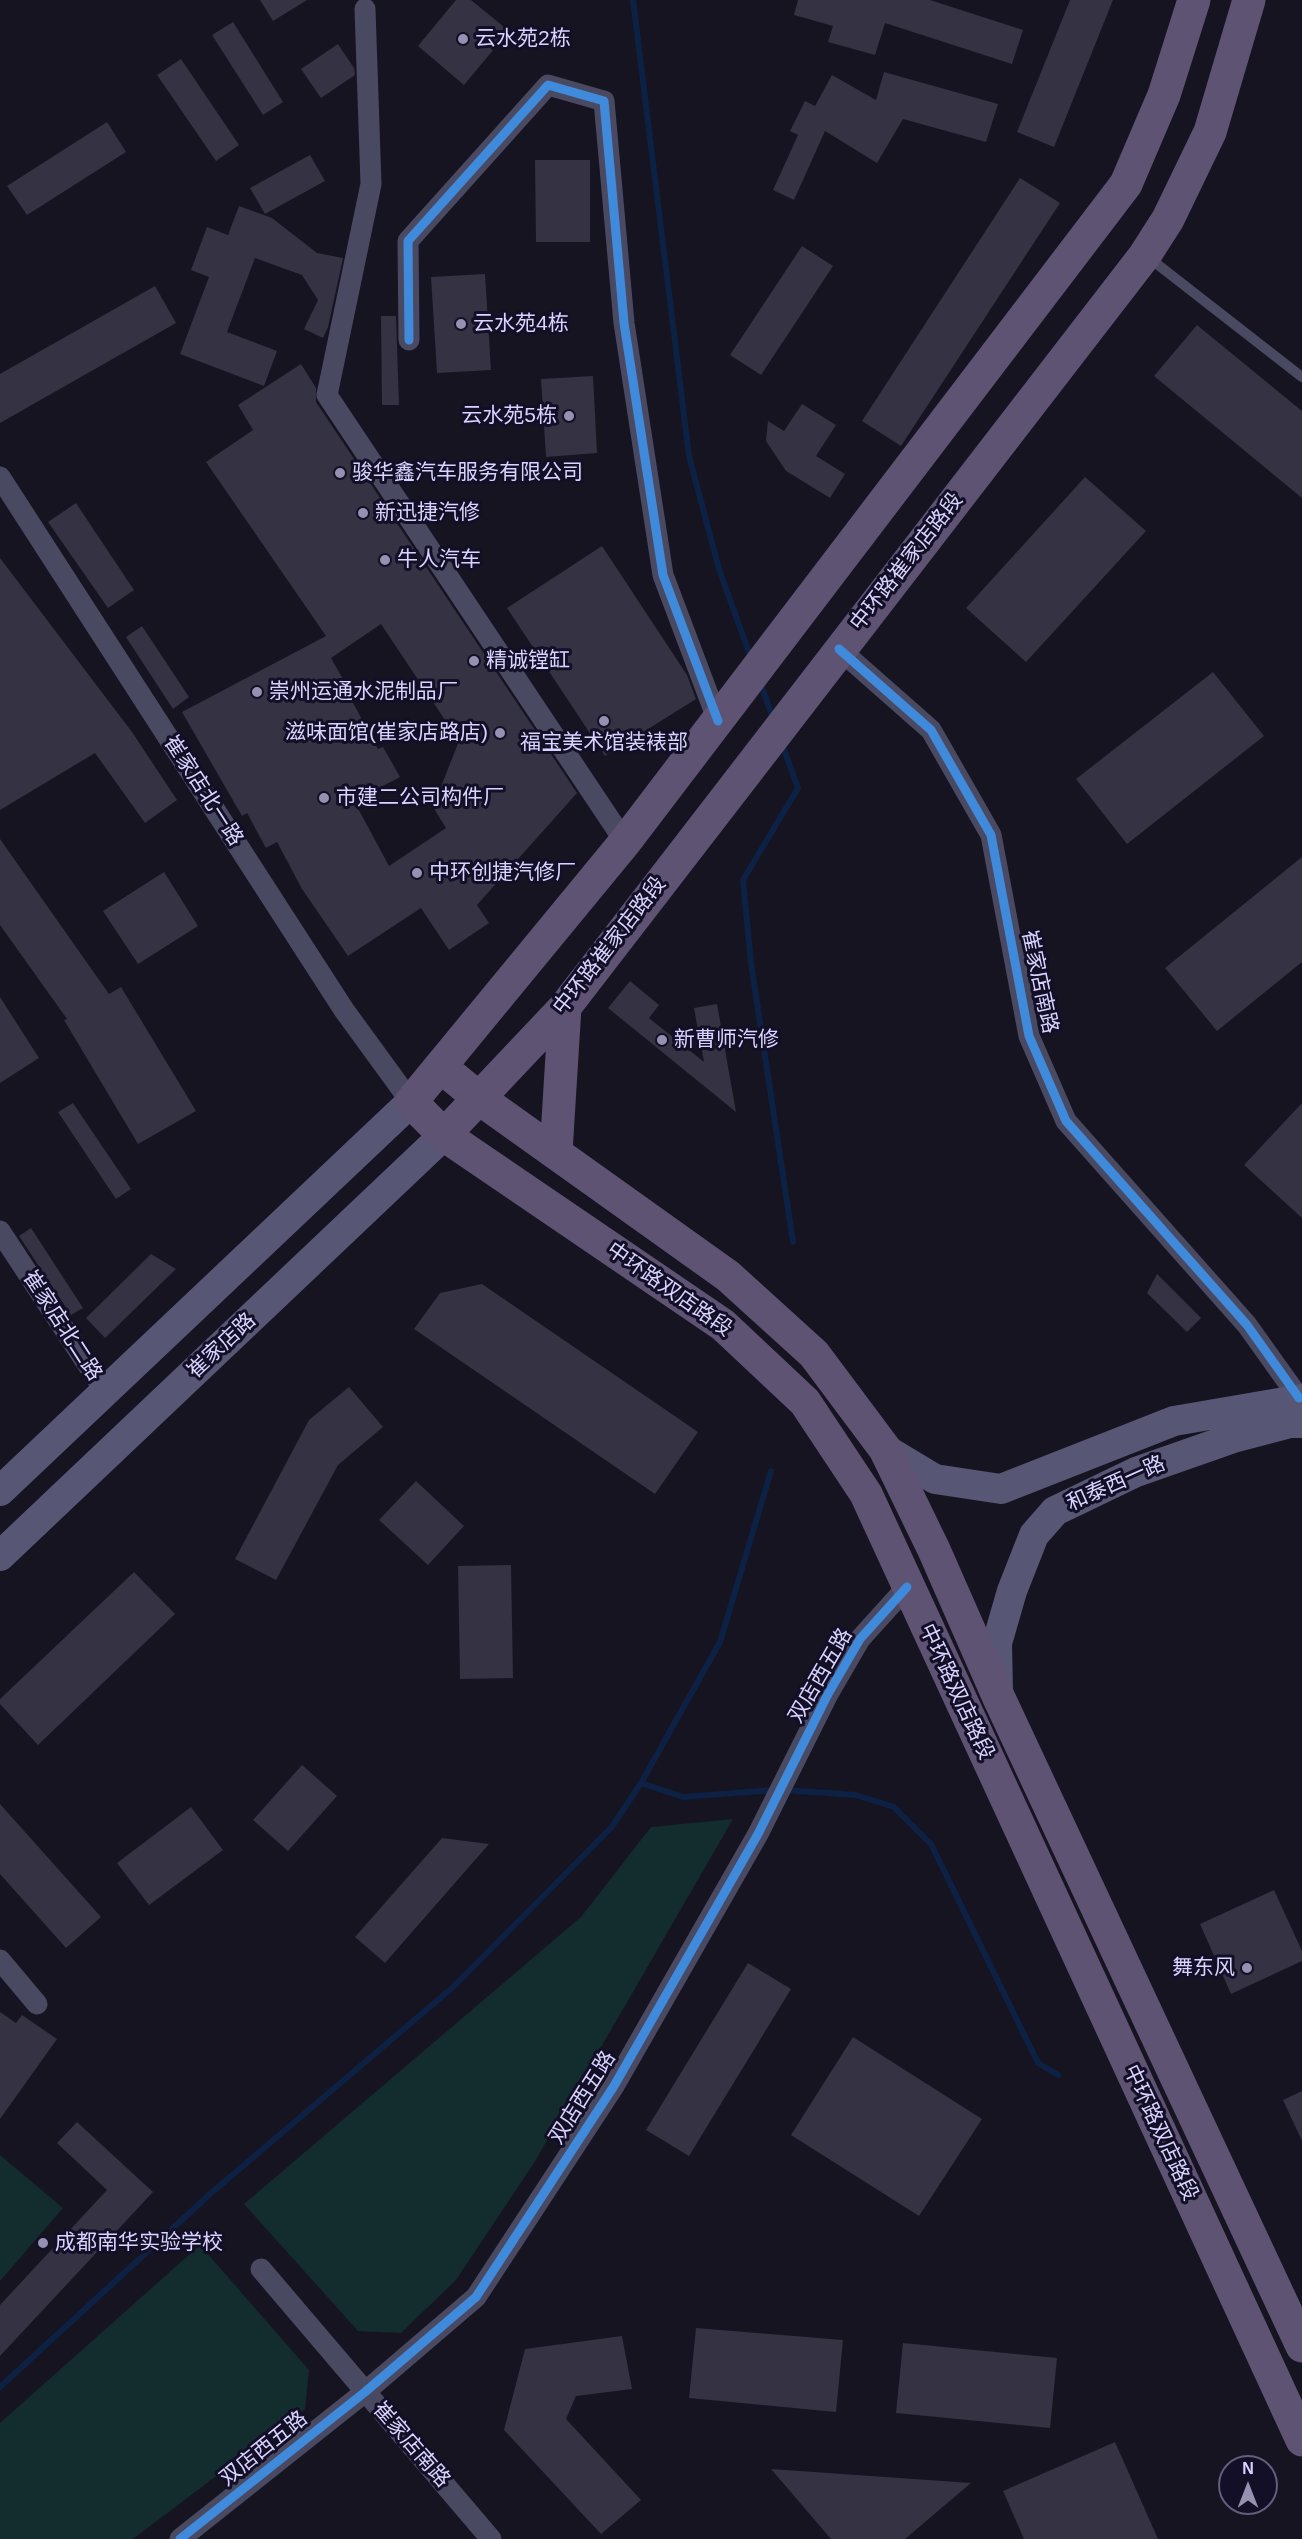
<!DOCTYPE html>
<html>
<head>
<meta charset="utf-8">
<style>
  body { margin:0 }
  #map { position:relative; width:1302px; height:2539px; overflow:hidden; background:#161421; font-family:Helvetica,sans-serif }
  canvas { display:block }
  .north { position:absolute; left:1218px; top:2455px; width:60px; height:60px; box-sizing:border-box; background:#130f26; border:2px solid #625e7d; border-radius:50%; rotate:0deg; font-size:16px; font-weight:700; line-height:24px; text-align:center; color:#d9d4ff }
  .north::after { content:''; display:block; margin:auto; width:21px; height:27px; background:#9591b1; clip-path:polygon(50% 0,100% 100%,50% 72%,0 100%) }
</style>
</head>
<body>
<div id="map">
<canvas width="1302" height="2539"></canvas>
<div class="north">N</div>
</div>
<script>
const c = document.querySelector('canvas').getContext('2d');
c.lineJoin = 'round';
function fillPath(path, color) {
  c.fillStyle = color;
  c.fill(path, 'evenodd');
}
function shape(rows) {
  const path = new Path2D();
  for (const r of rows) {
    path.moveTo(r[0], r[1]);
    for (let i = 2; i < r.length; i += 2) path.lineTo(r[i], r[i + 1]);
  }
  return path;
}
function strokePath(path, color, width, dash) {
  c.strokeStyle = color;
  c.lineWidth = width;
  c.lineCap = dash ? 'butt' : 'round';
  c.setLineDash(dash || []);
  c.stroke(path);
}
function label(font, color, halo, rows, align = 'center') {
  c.font = font + ' Helvetica,"Noto Sans SC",sans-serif';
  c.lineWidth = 6;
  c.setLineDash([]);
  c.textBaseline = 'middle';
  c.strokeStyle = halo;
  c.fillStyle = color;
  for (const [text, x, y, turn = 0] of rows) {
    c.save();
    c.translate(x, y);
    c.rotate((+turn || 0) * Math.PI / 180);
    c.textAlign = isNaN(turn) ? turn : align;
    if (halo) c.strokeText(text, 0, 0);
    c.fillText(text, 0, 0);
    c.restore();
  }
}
const green = shape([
  [733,1819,534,2163,456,2280,401,2333,358,2331,244,2204,581,1917,651,1827],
  [0,2155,63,2208,0,2281],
  [200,2245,309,2370,305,2409,133,2539,0,2539,0,2423]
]);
const stream = shape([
  [633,0,689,456,719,569,751,658],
  [760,682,774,721],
  [782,744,798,788,743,880,751,963,793,1242],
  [641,1783,683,1797,774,1790],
  [784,1790,856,1795,894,1807,931,1844,1038,2063,1058,2075],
  [0,2387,210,2194,452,1988,611,1828,641,1783,720,1642,771,1471]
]);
const building = shape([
  [260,0,307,0,273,21],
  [456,0,471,0,509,31,464,85,418,46],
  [798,0,930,0,1023,30,1012,64,885,23,875,55,828,42,833,26,794,15],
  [1070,0,1113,0,1054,147,1017,132],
  [233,22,283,102,263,115,212,35],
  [338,44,354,68,355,75,321,98,301,69],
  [181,59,239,145,216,161,157,75],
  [884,72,998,104,986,142,903,119,877,163,825,131,794,200,773,190,798,135,790,131,805,101,815,106,832,75,876,100],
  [107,122,126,152,27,215,7,186],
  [310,155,325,181,265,214,250,188],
  [535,160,590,160,590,242,536,242],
  [1020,178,1060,203,901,446,862,421],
  [239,206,272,218,317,253,343,258,328,327,323,338,304,329,318,300,302,275,255,258,227,332,277,351,264,386,180,354,209,277,191,270,207,227,228,235],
  [802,246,833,266,761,375,730,355],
  [485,274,491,370,437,373,431,277],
  [155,286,176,323,0,423,0,374],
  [381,316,396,316,399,405,382,405],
  [1197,325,1302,411,1302,498,1154,376],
  [301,364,316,388,316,402,577,793,477,905,489,923,449,950,421,908,348,956,302,889,277,842,266,848,247,813,242,816,182,712,326,636,206,462,253,430,238,405],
  [381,624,459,741,433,807,446,828,389,866,354,801,400,777,383,747,378,749,352,701,355,700,331,658],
  [593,376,597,453,546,457,541,379],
  [802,404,836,425,816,456,845,474,830,498,786,471,766,441,768,421,784,431],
  [1085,477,1146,531,1026,662,966,608],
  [76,503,134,590,108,608,48,522],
  [602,546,687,675,696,699,605,756,507,608],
  [0,558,132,732,177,800,145,823,95,753,0,810],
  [142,626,189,697,173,709,126,637],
  [1213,672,1264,736,1127,844,1076,779],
  [0,839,109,994,121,987,196,1111,138,1144,64,1020,67,1019,0,925],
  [1302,857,1302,962,1217,1031,1165,968],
  [164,872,198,926,138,964,103,911],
  [630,981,659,1005,649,1018,704,1062,694,1008,717,1004,736,1112,608,1008],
  [0,997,39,1058,0,1083],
  [73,1103,131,1189,116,1199,58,1112],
  [1302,1103,1302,1218,1244,1165],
  [31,1228,83,1308,71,1315,19,1236],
  [151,1254,176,1269,105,1338,86,1318],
  [1157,1274,1201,1318,1187,1332,1147,1293],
  [482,1284,698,1432,655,1494,414,1329,440,1293],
  [349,1387,383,1427,338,1465,276,1580,235,1559,309,1420],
  [416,1481,464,1526,428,1565,379,1520],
  [511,1565,513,1678,460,1679,458,1566],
  [134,1572,175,1614,38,1745,0,1704,0,1699],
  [302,1765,337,1796,288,1851,253,1820],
  [0,1804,101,1917,66,1948,0,1874],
  [191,1807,223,1850,149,1905,117,1863],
  [442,1838,489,1844,385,1963,355,1937],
  [1274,1890,1302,1951,1302,1961,1231,1994,1200,1924],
  [748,1963,791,1989,689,2156,646,2130],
  [0,2012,16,2023,22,2015,57,2039,0,2119],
  [853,2037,982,2119,919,2216,791,2135],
  [1302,2091,1302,2141,1283,2100],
  [77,2122,153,2192,0,2356,0,2305,107,2190,57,2143],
  [696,2328,843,2340,836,2412,689,2398],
  [622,2336,632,2389,576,2396,566,2419,641,2500,601,2534,504,2430,525,2349],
  [903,2343,1057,2358,1050,2428,896,2413],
  [1115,2442,1158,2539,1024,2539,1003,2491],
  [771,2469,971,2483,905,2539,831,2539]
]);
const lane = shape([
  [1148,257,1302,377]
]);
const street = shape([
  [365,9,371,184,327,395,625,842],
  [409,340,408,241,548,85,604,101,624,323,663,575,718,721],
  [0,477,344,1010,411,1102],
  [839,649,931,730,991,835,1029,1036,1066,1121,1247,1325,1299,1398],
  [0,1231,105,1391],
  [0,1960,37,2004],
  [261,2269,491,2539],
  [180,2539,365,2392,476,2297,614,2086,758,1834,828,1694,860,1639,907,1587]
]);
const secondary = shape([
  [885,1449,935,1479,1001,1489,1174,1421,1302,1399],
  [0,1491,411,1102],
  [0,1556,444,1135],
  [998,1692,997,1643,1012,1591,1034,1535,1055,1511,1136,1472,1233,1438,1290,1423,1302,1423]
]);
const primary = shape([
  [1194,0,1164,95,1126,184,625,842,411,1102,444,1135,723,1325,805,1402,866,1494,1302,2440],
  [441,1067,480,1099,728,1276,814,1354,885,1449,934,1550,999,1698,1302,2346],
  [444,1135,565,1007,1145,255,1168,219,1210,132,1249,0],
  [556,1152,565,1007]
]);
const cycleway = shape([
  [409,340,408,241,548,85,604,101,624,323,663,575,718,721],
  [839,649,931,730,991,835,1029,1036,1066,1121,1247,1325,1299,1398],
  [180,2539,365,2392,476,2297,614,2086,758,1834,828,1694,860,1639,907,1587]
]);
const markers = [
  [463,39,6,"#9591b1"],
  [461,324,6,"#9591b1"],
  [569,416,6,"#9591b1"],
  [340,473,6,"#9591b1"],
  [363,513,6,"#9591b1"],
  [385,560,6,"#9591b1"],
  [474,661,6,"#9591b1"],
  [257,692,6,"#9591b1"],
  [604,721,6,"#9591b1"],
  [500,733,6,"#9591b1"],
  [324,798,6,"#9591b1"],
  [417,873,6,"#9591b1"],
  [662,1040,6,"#9591b1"],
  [1247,1968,6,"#9591b1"],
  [43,2243,6,"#9591b1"]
];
const poiNames = [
  ["云水苑2栋",475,39],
  ["云水苑4栋",473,324],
  ["云水苑5栋",557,416,"right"],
  ["骏华鑫汽车服务有限公司",352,473],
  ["新迅捷汽修",375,513],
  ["牛人汽车",397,560],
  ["精诚镗缸",486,661],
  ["崇州运通水泥制品厂",269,692],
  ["滋味面馆(崔家店路店)",488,733,"right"],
  ["福宝美术馆装裱部",604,743,"center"],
  ["市建二公司构件厂",336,798],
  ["中环创捷汽修厂",429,873],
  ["新曹师汽修",674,1040],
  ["舞东风",1235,1968,"right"],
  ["成都南华实验学校",55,2243]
];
const streetNames = [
  ["中环路崔家店路段",907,562,-52],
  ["崔家店北一路",203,791,57],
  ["中环路崔家店路段",610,946,-52],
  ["崔家店南路",1039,982,78],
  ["中环路双店路段",669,1290,35],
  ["崔家店北二路",62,1326,57],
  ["崔家店路",222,1346,-43],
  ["和泰西一路",1116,1484,-24],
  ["双店西五路",821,1676,-60],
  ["中环路双店路段",956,1692,65],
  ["双店西五路",583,2098,-58],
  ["中环路双店路段",1160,2133,65],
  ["崔家店南路",411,2445,49],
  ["双店西五路",264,2449,-39]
];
fillPath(green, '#132c2d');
strokePath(stream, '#0d2144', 6);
fillPath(building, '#343243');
strokePath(lane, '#4a4962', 10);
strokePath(street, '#4a4962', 21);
strokePath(secondary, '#575674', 30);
strokePath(primary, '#5e5373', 33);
strokePath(cycleway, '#408adc', 9);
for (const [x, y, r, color] of markers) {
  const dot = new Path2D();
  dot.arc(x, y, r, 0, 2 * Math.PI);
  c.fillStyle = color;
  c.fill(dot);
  strokePath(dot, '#130f26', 2);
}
label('21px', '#d9d4ff', '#130f26', poiNames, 'left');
label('21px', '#d9d4ff', '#130f26', streetNames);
</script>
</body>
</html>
